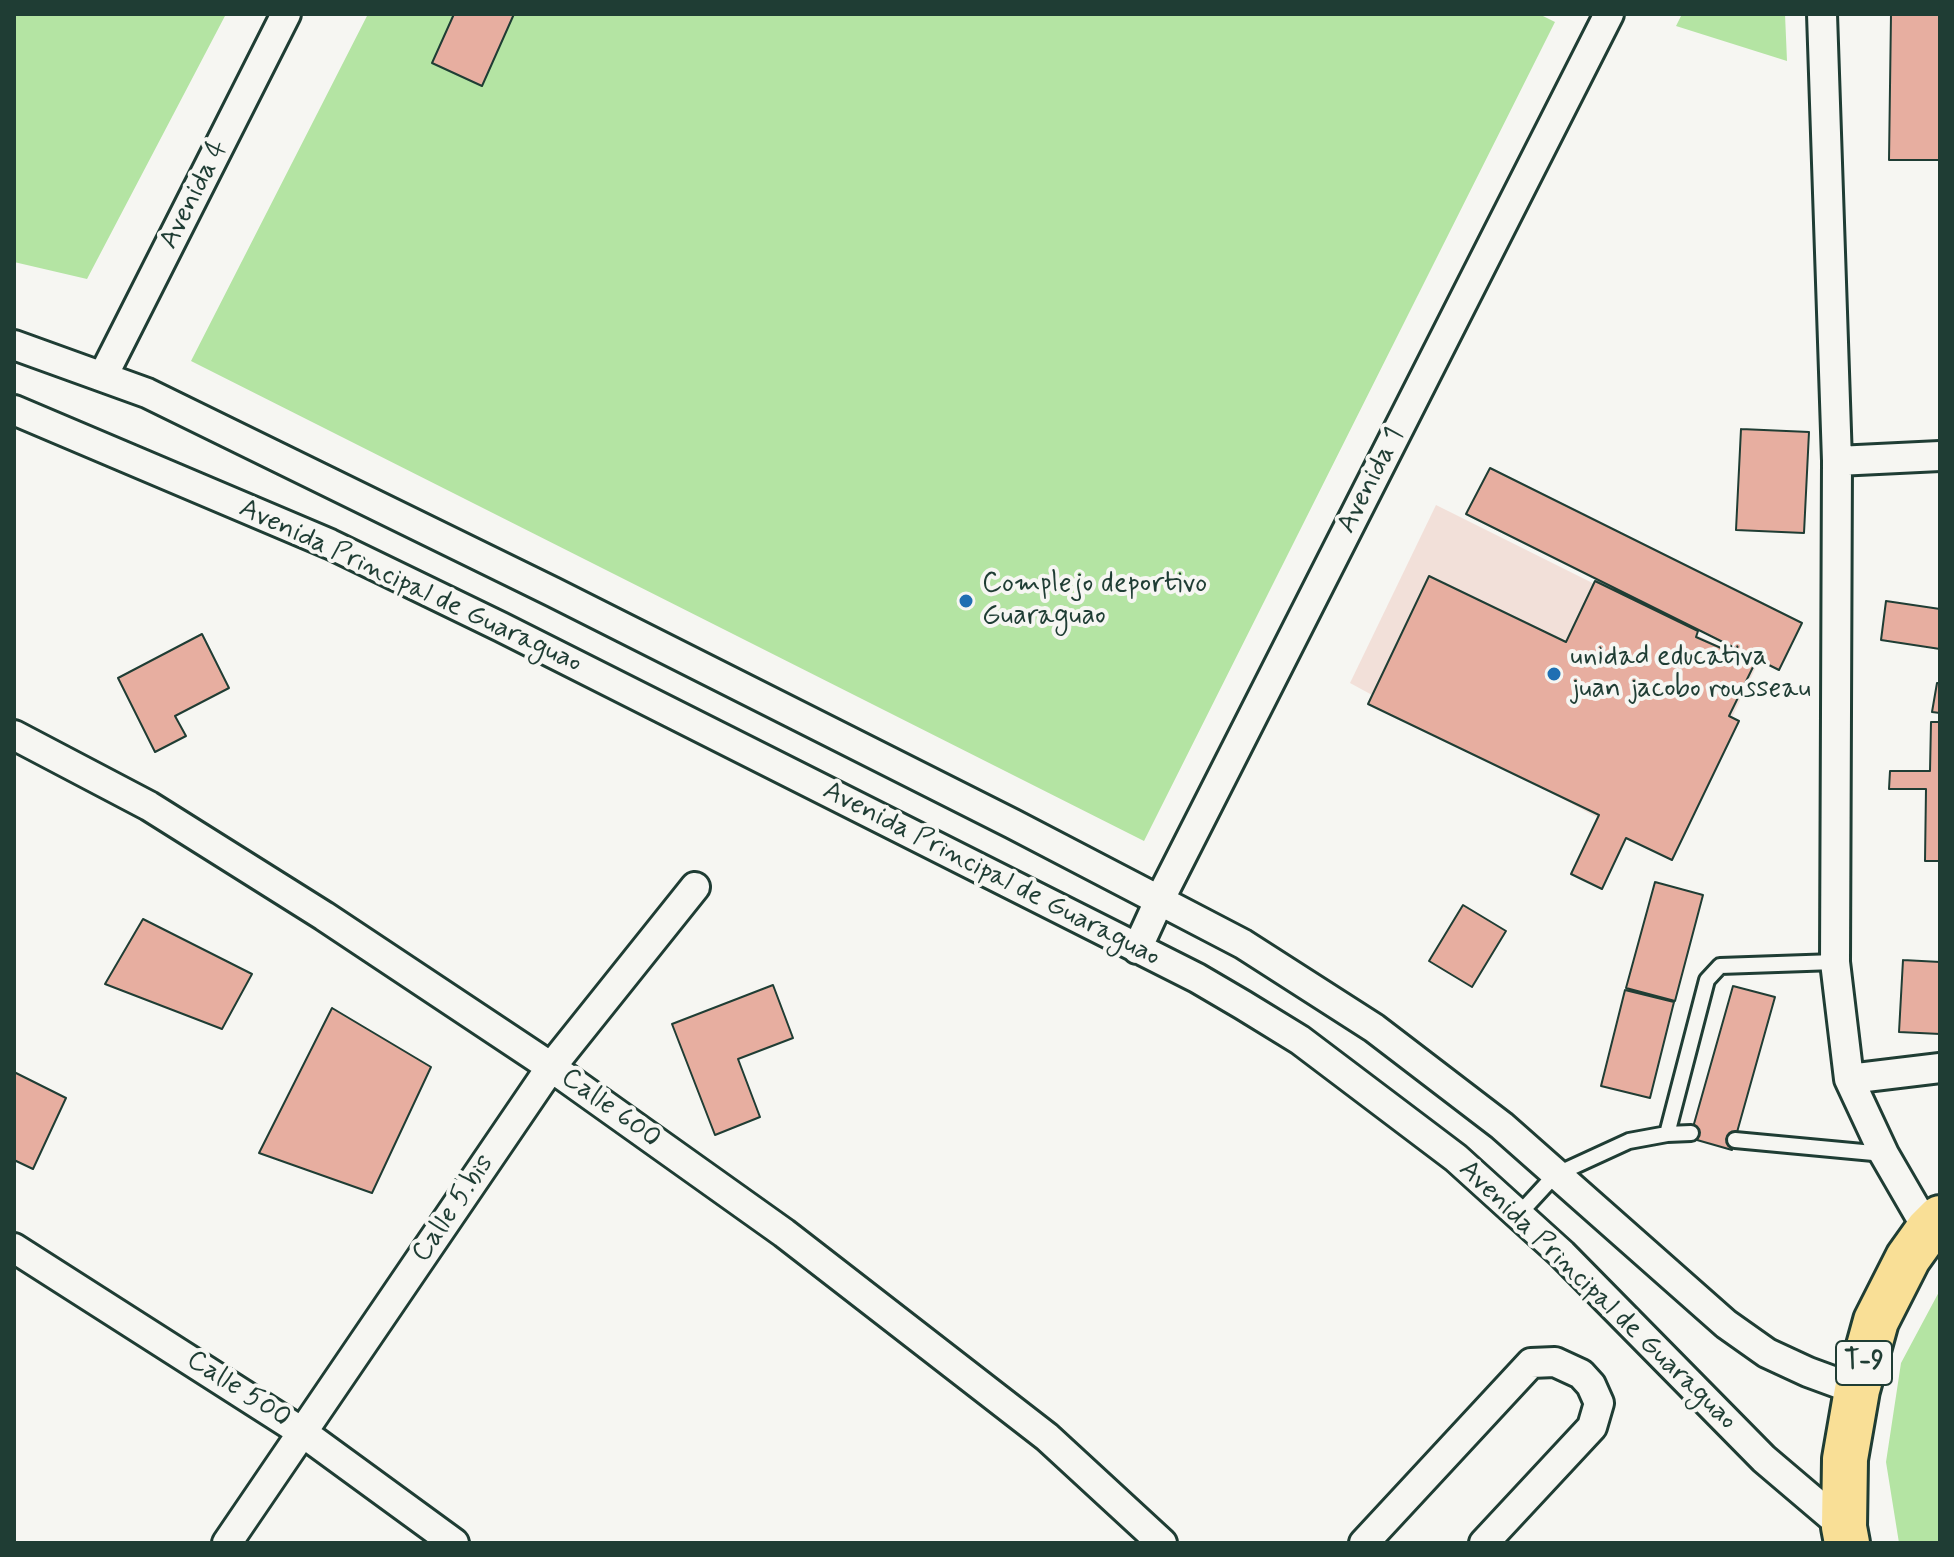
<!DOCTYPE html>
<html>
<head>
<meta charset="utf-8">
<style>
  body { margin:0 }
  #map { position:relative; width:1954px; height:1557px; overflow:hidden; background:#f6f6f2; font-family:Mynerve,sans-serif }
  canvas { display:block }
  .frame { position:absolute; inset:0; border:16px solid #1f3d34; pointer-events:none }
</style>
</head>
<body>
<div id="map">
<canvas width="1954" height="1557"></canvas>
<div class="frame"></div>
</div>
<script>
const c = document.querySelector('canvas').getContext('2d');
c.lineJoin = 'round';
function fillPath(path, color) {
  c.fillStyle = color;
  c.fill(path, 'evenodd');
}
function shape(rows) {
  const path = new Path2D();
  for (const r of rows) {
    path.moveTo(r[0], r[1]);
    for (let i = 2; i < r.length; i += 2) path.lineTo(r[i], r[i + 1]);
  }
  return path;
}
function strokePath(path, color, width, dash) {
  c.strokeStyle = color;
  c.lineWidth = width;
  c.lineCap = dash ? 'butt' : 'round';
  c.setLineDash(dash || []);
  c.stroke(path);
}
function label(font, color, halo, rows, align = 'center') {
  c.font = font + ' Mynerve,sans-serif';
  c.lineWidth = 8;
  c.setLineDash([]);
  c.textBaseline = 'middle';
  c.strokeStyle = halo;
  c.fillStyle = color;
  for (const [text, x, y, turn = 0] of rows) {
    c.save();
    c.translate(x, y);
    c.rotate((+turn || 0) * Math.PI / 180);
    c.textAlign = isNaN(turn) ? turn : align;
    if (halo) c.strokeText(text, 0, 0);
    c.fillText(text, 0, 0);
    c.restore();
  }
}
const built = shape([
  [1436,505,1757,665,1666,855,1350,683]
]);
const green = shape([
  [14,14,226,14,87,279,14,262],
  [368,14,1539,14,1555,22,1144,841,191,361],
  [1682,14,1785,14,1787,61,1676,26],
  [1940,1290,1940,1543,1899,1543,1886,1462,1901,1363]
]);
const building = shape([
  [454,14,514,14,482,86,432,63,454,14],
  [1891,14,1940,14,1940,160,1889,160,1891,14],
  [1741,429,1809,432,1804,533,1736,530,1741,429],
  [1490,468,1802,623,1779,670,1466,514,1490,468],
  [1429,576,1566,642,1595,581,1698,631,1696,637,1755,663,1729,716,1739,721,1672,860,1626,838,1602,889,1571,874,1599,815,1368,704,1429,576],
  [1886,601,1940,609,1940,649,1881,640,1886,601],
  [202,634,229,688,175,716,186,736,155,752,118,678,202,634],
  [1937,683,1940,683,1940,713,1932,712,1937,683],
  [1931,722,1940,722,1940,861,1925,861,1926,789,1889,789,1890,771,1930,771,1931,722],
  [1655,882,1703,895,1675,1001,1626,988,1655,882],
  [1463,905,1506,931,1472,987,1429,961,1463,905],
  [143,919,252,974,222,1029,105,984,143,919],
  [1903,960,1940,962,1940,1034,1899,1032,1903,960],
  [773,985,793,1038,738,1059,760,1117,715,1135,672,1024,773,985],
  [1733,986,1775,997,1732,1150,1690,1138,1733,986],
  [1625,990,1674,1002,1650,1098,1601,1086,1625,990],
  [332,1008,431,1067,372,1193,259,1153,332,1008],
  [14,1072,66,1098,33,1169,14,1160,14,1072]
]);
const lane = shape([
  [1667,1134,1707,980,1720,966,1835,962],
  [1735,1140,1884,1154],
  [1520,1213,1555,1175,1629,1141,1667,1134,1691,1133]
]);
const street = shape([
  [1822,14,1837,461,1835,962,1849,1079,1884,1154,1928,1230],
  [14,345,147,393,553,592,1013,824,1243,944,1374,1028,1502,1126,1726,1324,1767,1353,1808,1372,1857,1390],
  [103,376,286,14],
  [14,410,330,544,501,627,1197,978,1243,1005,1300,1040,1456,1158,1562,1254,1764,1459,1844,1527],
  [1837,461,1940,456],
  [14,735,149,806,324,916,551,1067,784,1233,1047,1437,1162,1543],
  [1137,949,1159,901,1609,14],
  [1849,1079,1940,1068],
  [14,1248,302,1432,454,1543],
  [227,1543,551,1067,695,887],
  [1364,1543,1531,1363,1555,1362,1581,1374,1591,1385,1599,1403,1592,1427,1484,1543]
]);
const highway = shape([
  [1847,1543,1844,1527,1845,1459,1857,1390,1876,1321,1908,1258,1928,1230,1940,1218]
]);
const markers = [
  [966,601,8,"#1f6fb2"],
  [1554,674,8,"#1f6fb2"]
];
const shields = [
  [1864,1363,56]
];
const shieldNames = [
  ["T-9",1864,1363]
];
const streetNames = [
  ["Avenida 4",195,195,-63],
  ["Avenida 1",1372,481,-63],
  ["Avenida Principal de Guaraguao",410,587,25],
  ["Avenida Principal de Guaraguao",991,875,27],
  ["Calle 600",610,1109,36],
  ["Calle 5.bis",454,1209,-56],
  ["Avenida Principal de Guaraguao",1597,1296,44],
  ["Calle 500",238,1390,33]
];
const poiNames = [
  ["Complejo deportivo",982,585],
  ["Guaraguao",982,617],
  ["unidad educativa",1570,658],
  ["juan jacobo rousseau",1570,690]
];
fillPath(built, '#f2e0d9');
fillPath(green, '#b4e4a3');
fillPath(building, '#e7aea0');
strokePath(building, '#1f3d34', 2);
strokePath(lane, '#1f3d34', 20);
strokePath(street, '#1f3d34', 34);
strokePath(highway, '#1f3d34', 50);
strokePath(lane, '#f6f6f2', 14);
strokePath(street, '#f6f6f2', 28);
strokePath(highway, '#f9df96', 44);
for (const [x, y, r, color] of markers) {
  const dot = new Path2D();
  dot.arc(x, y, r, 0, 2 * Math.PI);
  c.fillStyle = color;
  c.fill(dot);
  strokePath(dot, '#f6f6f2', 3);
}
for (const [x, y, w] of shields) {
  const box = new Path2D();
  box.roundRect(x - w / 2, y - 22, w, 44, 6);
  c.fillStyle = '#f6f6f2';
  c.fill(box);
  strokePath(box, '#1f3d34', 2);
}
label('bold 26px', '#1f3d34', null, shieldNames);
label('28px', '#1f3d34', '#f6f6f2', streetNames);
label('28px', '#1f3d34', '#f6f6f2', poiNames, 'left');
</script>
</body>
</html>
